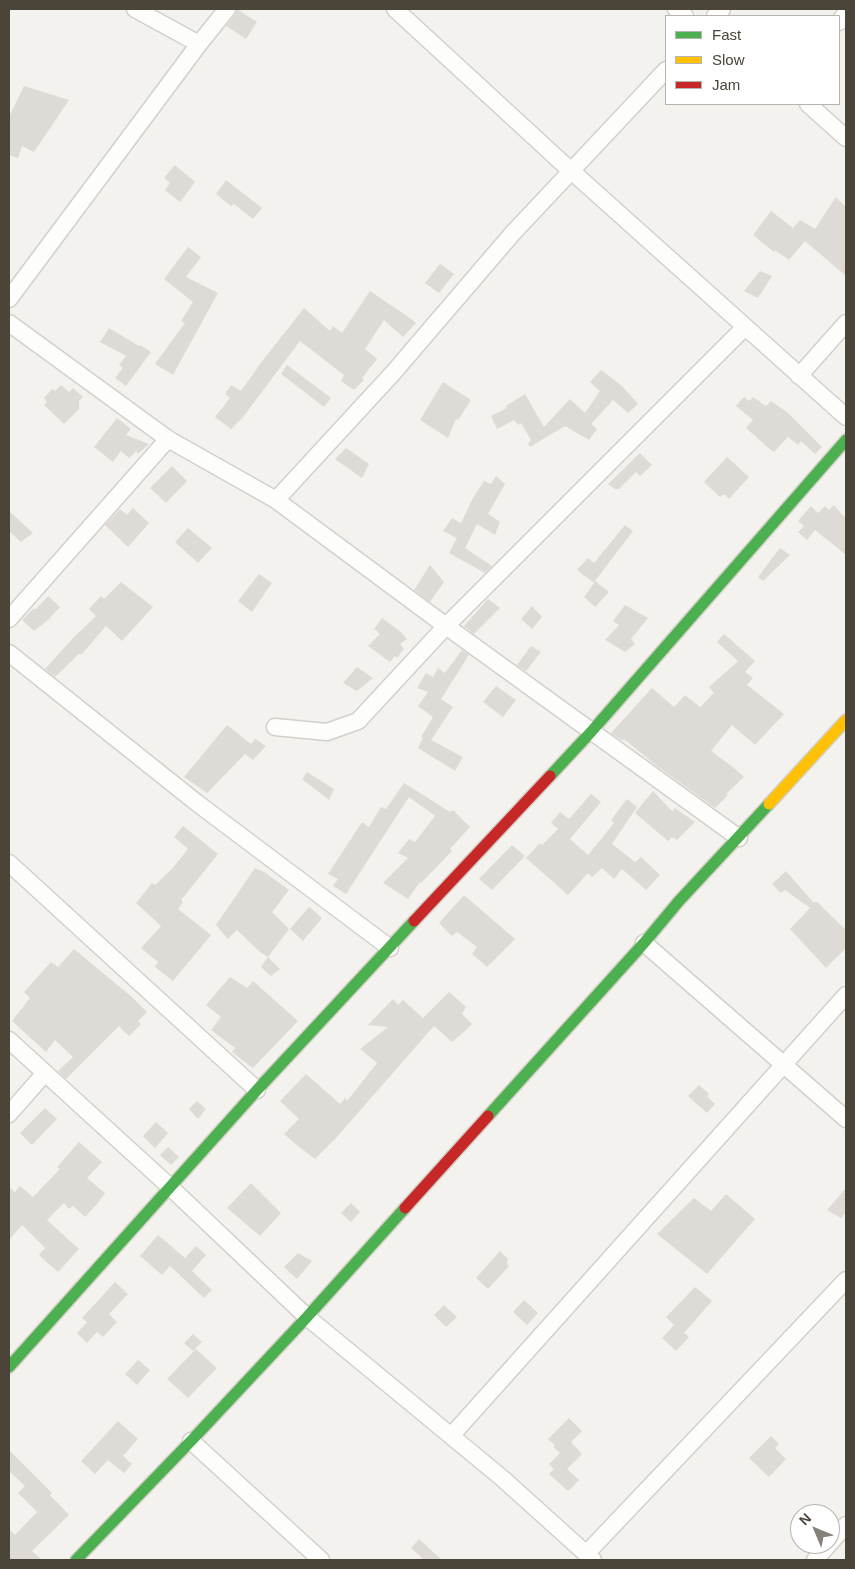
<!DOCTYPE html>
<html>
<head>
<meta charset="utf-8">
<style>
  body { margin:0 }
  #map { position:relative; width:855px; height:1569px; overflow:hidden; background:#f4f2ee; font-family:Arial,sans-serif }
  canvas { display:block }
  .frame { position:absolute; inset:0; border:10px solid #4b4439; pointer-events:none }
  .legend { position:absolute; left:665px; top:15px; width:175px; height:90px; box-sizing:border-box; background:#fff; border:1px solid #b7b4b0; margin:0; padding:6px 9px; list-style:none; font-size:15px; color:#4b4439 }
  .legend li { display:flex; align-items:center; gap:10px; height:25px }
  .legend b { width:25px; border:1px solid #b7b4b0 }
  .north { position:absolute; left:790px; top:1504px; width:50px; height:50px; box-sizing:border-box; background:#fff; border:1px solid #b7b4b0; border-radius:50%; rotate:315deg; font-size:14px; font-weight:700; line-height:20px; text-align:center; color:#4b4439 }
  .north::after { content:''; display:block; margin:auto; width:18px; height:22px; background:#868178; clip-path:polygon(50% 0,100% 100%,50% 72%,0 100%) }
</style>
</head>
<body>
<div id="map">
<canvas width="855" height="1569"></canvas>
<div class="frame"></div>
<ul class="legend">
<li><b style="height:6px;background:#4caf50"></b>Fast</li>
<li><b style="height:6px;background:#ffc107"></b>Slow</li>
<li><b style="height:6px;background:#c62828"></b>Jam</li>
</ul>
<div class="north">N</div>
</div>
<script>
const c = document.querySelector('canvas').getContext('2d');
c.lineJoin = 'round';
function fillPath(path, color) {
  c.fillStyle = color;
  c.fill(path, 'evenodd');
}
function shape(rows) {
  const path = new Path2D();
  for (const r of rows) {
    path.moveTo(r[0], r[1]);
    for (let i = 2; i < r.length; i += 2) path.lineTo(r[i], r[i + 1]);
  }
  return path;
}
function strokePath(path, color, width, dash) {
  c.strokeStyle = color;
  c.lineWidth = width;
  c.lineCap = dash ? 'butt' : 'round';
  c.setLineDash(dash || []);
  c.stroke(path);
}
const building = shape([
  [237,9,257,22,246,39,226,26,235,15],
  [24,86,69,100,34,152,22,146,18,158,9,155,9,117],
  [175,165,195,182,180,202,165,190,170,183,164,178],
  [226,180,262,208,253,219,234,204,231,206,216,194],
  [836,197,846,207,846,276,805,241,789,260,775,250,774,252,753,235,771,211,793,228,800,220,815,229],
  [188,247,201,257,186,277,218,293,173,375,155,364,185,323,181,321,193,302,164,279],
  [440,264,454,274,439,293,425,283],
  [760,271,772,276,758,298,744,291],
  [370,291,407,316,416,323,403,337,384,320,365,349,377,359,362,378,364,380,354,390,341,381,344,375,300,341,244,416,231,429,215,417,230,398,225,394,231,385,241,391,263,360,304,308,330,331,333,326,342,333],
  [109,328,139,346,140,345,151,352,126,386,115,378,123,368,119,365,126,356,100,342],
  [287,365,331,398,324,407,281,374],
  [601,370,622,386,638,404,628,413,613,400,591,424,597,429,589,440,565,426,530,447,528,444,531,440,521,423,518,425,514,420,497,429,491,416,507,408,506,406,525,394,544,427,570,399,585,413,600,391,590,382],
  [443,382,471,400,458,420,456,419,448,438,420,420],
  [61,385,69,392,73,388,83,397,79,401,79,409,64,424,44,405,47,402,44,398,52,389,55,391],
  [744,397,749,401,753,397,766,406,771,401,787,412,822,447,815,454,801,441,798,445,788,437,774,452,771,450,746,428,753,420,736,406],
  [117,418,131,429,126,435,149,444,138,454,136,451,129,458,121,451,113,462,94,447],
  [346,448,369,464,362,478,335,459],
  [640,453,652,465,640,476,636,472,619,489,615,489,608,484],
  [727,457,749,477,729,499,724,494,720,497,704,482],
  [172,466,187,481,166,503,150,488],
  [496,476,505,484,488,514,500,522,495,535,477,524,465,548,492,566,485,573,449,553,457,538,443,531,452,518,461,523,473,498,484,481,491,484],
  [834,505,846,519,846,555,815,530,807,540,798,532,804,526,798,521,811,506,818,513,825,506,829,510],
  [133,508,149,523,128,547,105,525,120,509,127,515],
  [9,511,33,533,21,542,9,531],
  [625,525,633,531,595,581,609,592,595,607,584,597,594,583,577,570,588,558,594,563],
  [188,528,212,548,198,563,175,542],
  [780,548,790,555,763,581,758,577],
  [430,565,444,582,430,602,414,590],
  [259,574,272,583,252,612,238,601],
  [121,582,153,607,122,641,106,626,81,655,80,653,55,677,45,669,75,636,96,616,89,609,101,596,104,599],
  [48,596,60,607,48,620,34,631,22,620,34,608,35,610],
  [488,599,500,608,474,634,464,626],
  [625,605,648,618,631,639,635,644,625,652,605,640,619,625,613,621],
  [532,606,542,617,532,629,521,619],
  [382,618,401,632,407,639,400,644,404,649,397,658,395,656,390,662,368,646,380,634,374,629],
  [724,634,755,661,745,672,753,678,747,685,784,714,755,745,732,725,711,751,734,768,744,777,726,794,728,795,715,808,657,766,625,740,621,740,611,733,652,688,674,707,685,695,700,707,714,693,709,687,738,661,717,642],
  [531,646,541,652,526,671,517,665],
  [462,650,469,655,441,699,453,707,431,740,463,757,455,771,418,748,423,738,421,737,433,717,418,706,428,692,417,688,426,673,433,677,438,668,445,673],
  [357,667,373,678,357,691,343,683],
  [496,686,516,700,503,717,483,702],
  [227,725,251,744,255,739,266,746,253,760,245,754,207,793,184,777],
  [307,772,334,789,329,800,302,779],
  [404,783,450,812,453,810,470,827,450,849,452,851,421,883,420,882,408,899,383,883,408,858,398,853,409,839,415,842,435,816,409,797,346,894,333,886,338,879,328,874,362,822,369,827,381,807,386,809],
  [653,791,672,811,675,808,695,822,677,840,672,837,668,841,635,813],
  [591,794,601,802,570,839,588,855,614,823,611,820,627,799,637,807,612,844,635,862,641,857,660,875,646,890,622,869,614,879,602,868,592,877,588,873,568,895,526,858,540,843,542,845,558,829,551,823,560,812,569,819],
  [183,826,218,854,181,900,183,902,178,909,211,935,173,981,155,967,158,962,141,948,161,926,136,903,152,883,155,885,172,869,188,849,174,837],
  [512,845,525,856,492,890,479,879],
  [255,868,264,872,289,890,272,912,289,929,268,957,260,952,237,930,228,939,216,925],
  [786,871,814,903,816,901,846,930,846,948,826,968,790,929,810,908,785,890,781,893,772,884],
  [464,895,515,939,487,967,472,954,477,947,457,932,452,936,439,923],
  [309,907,322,918,303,941,290,929],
  [74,949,132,997,147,1012,138,1021,141,1024,129,1036,119,1026,66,1079,58,1071,73,1057,55,1040,46,1052,12,1021,30,998,24,992,51,962,58,967],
  [268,957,280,969,271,976,261,967],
  [230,977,247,988,253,981,298,1021,253,1068,232,1052,235,1048,211,1030,221,1017,206,1005],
  [449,992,466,1007,462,1014,472,1024,464,1032,452,1042,434,1026,336,1138,315,1159,298,1146,284,1134,299,1119,280,1101,306,1074,340,1104,345,1098,347,1101,377,1063,360,1049,388,1027,368,1025,393,999,398,1005,403,1000,423,1018],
  [699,1085,709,1094,707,1096,715,1104,707,1113,688,1096],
  [197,1101,206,1109,198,1119,189,1109],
  [45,1108,57,1119,32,1145,20,1133],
  [156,1122,168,1133,155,1148,143,1136],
  [79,1142,102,1162,87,1178,105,1193,98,1203,85,1217,73,1206,69,1209,64,1203,47,1220,79,1249,58,1272,39,1255,45,1248,22,1225,9,1240,9,1187,15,1192,20,1186,33,1197,60,1169,57,1167],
  [168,1147,179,1157,171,1165,160,1155],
  [251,1183,281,1213,260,1236,227,1208],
  [846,1188,846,1212,841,1218,827,1210],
  [726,1194,755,1219,707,1274,657,1234,694,1198,711,1211],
  [351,1203,360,1212,351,1222,341,1213],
  [158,1235,185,1258,196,1246,206,1255,192,1271,212,1290,204,1298,170,1266,162,1275,140,1256],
  [500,1251,508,1259,507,1264,509,1266,488,1289,476,1278],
  [298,1253,312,1261,297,1279,284,1267],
  [115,1282,128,1294,109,1314,117,1322,103,1337,97,1332,87,1343,77,1333,87,1322,82,1318],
  [695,1287,712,1301,684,1333,689,1337,676,1351,662,1338,674,1325,666,1317],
  [524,1300,538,1313,527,1325,513,1312],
  [444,1305,457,1317,446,1327,434,1315],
  [193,1334,202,1342,193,1351,184,1343],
  [196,1349,217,1368,188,1398,167,1379],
  [138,1360,150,1370,137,1385,125,1374],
  [569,1418,582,1431,571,1442,582,1454,567,1469,579,1480,568,1491,549,1474,554,1469,549,1464,560,1453,553,1447,555,1445,548,1439],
  [118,1421,138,1439,123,1456,132,1464,124,1473,108,1460,95,1474,81,1461],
  [771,1436,779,1444,775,1448,786,1459,769,1477,749,1458],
  [9,1450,52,1493,50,1495,69,1515,32,1551,42,1560,9,1560,9,1529,15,1535,37,1512,18,1493,25,1486,9,1471],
  [419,1539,442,1560,424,1560,411,1548]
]);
const street = shape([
  [135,9,199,44,227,9],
  [395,9,558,159,846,417],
  [676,9,685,16],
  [715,16,722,9],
  [839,22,846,13],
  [808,104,846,138],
  [9,299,199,44],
  [9,323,168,439,276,500,446,626,739,838],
  [799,376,846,323],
  [276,500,393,373,512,234,666,70],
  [9,619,168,439],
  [9,653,197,803,390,948],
  [275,727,327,732,358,721,446,626,745,327],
  [9,863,257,1090],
  [644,943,846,1119],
  [9,1040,169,1186,307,1317,502,1478,593,1560],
  [9,1114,45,1073],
  [451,1436,846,995],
  [191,1441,321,1560],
  [830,1543,846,1525],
  [586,1554,846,1280],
  [815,1560,829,1544]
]);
const fast = shape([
  [550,776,591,732,846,440],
  [488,1116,644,943,679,901,769,804],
  [9,1367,257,1090,414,921],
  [76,1560,191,1441,307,1317,405,1208]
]);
const slow = shape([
  [769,804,846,720]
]);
const jam = shape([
  [414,921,550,776],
  [405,1208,488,1116]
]);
fillPath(building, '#dedbd6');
strokePath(street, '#d2d0cb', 19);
strokePath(fast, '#d3cfc5', 14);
strokePath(slow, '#d3cfc5', 14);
strokePath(jam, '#d3cfc5', 14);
strokePath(street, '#fdfdfc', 16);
strokePath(fast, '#4caf50', 11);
strokePath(slow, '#ffc107', 11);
strokePath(jam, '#c62828', 11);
</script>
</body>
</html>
